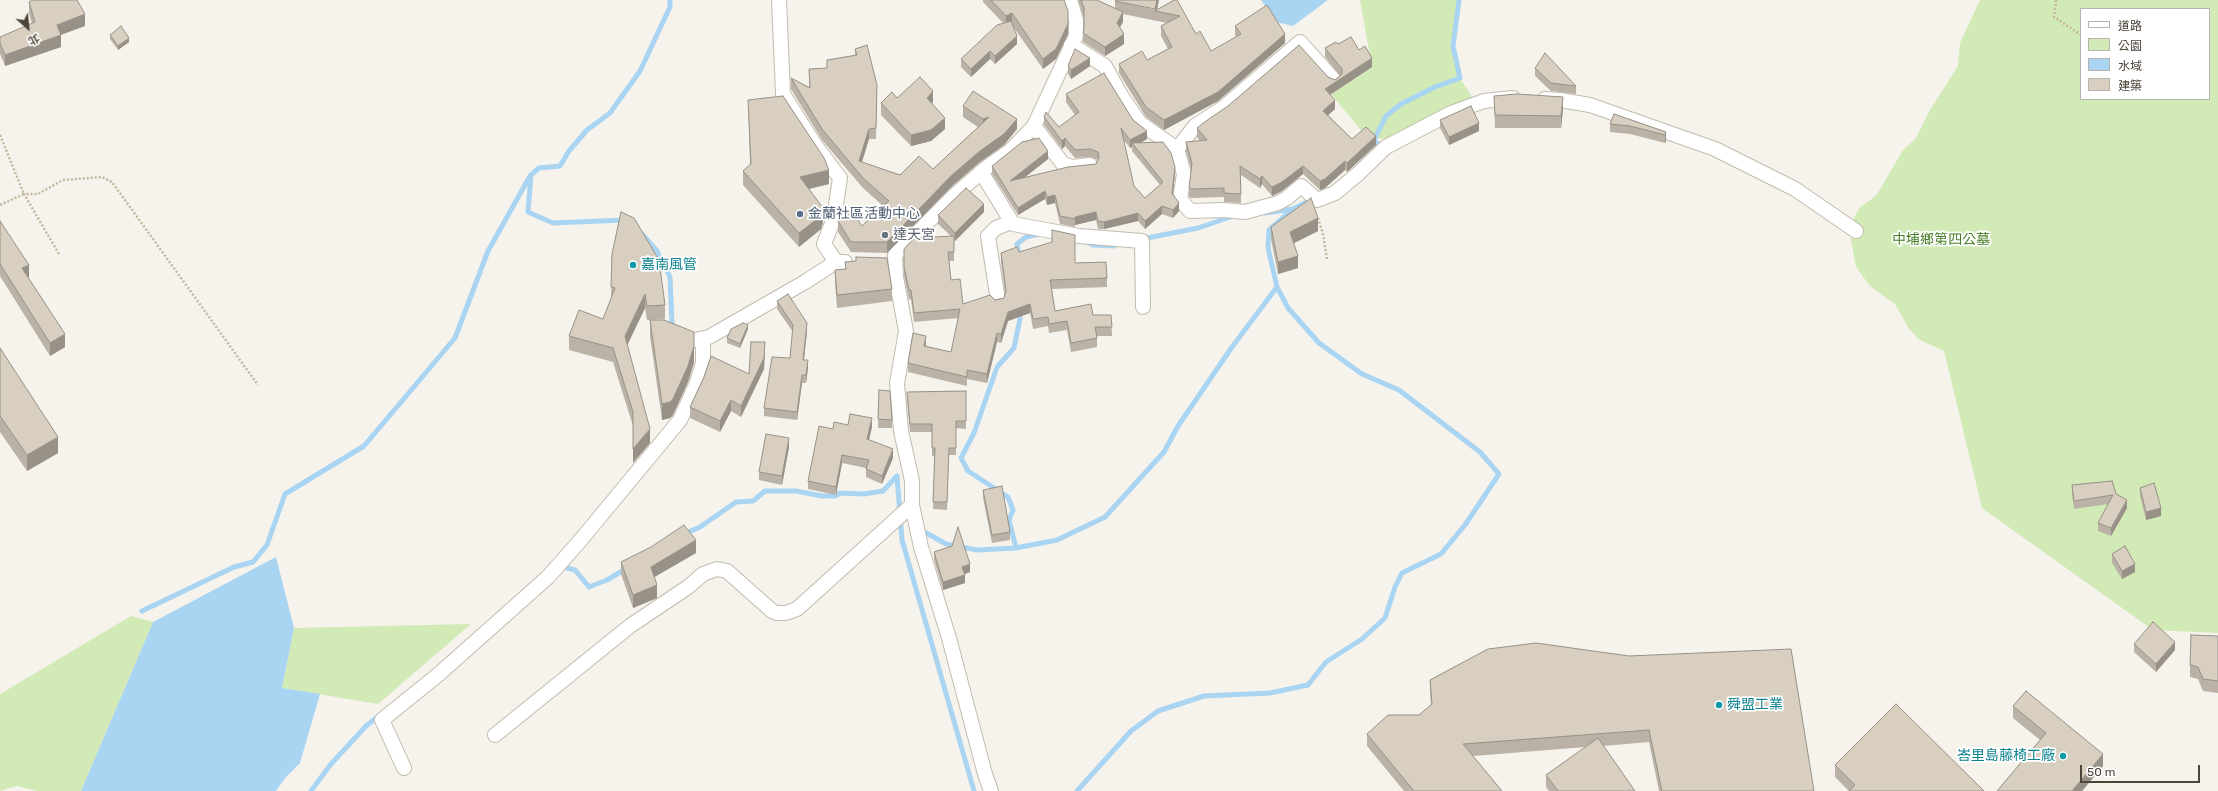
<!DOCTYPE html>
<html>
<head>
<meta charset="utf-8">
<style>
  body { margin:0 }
  #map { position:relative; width:2218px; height:791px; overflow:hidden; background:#f6f3ec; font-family:Rubik,"Noto Sans TC",sans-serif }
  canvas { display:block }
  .legend { position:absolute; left:2080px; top:8px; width:130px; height:92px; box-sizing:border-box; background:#fff; border:1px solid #b7b4b0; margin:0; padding:5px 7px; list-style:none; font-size:12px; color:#4b4439 }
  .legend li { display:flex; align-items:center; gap:8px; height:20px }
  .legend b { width:20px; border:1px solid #b7b4b0 }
  .north { position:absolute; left:8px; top:8px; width:40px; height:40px; -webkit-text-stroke:3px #fff; paint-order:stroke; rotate:153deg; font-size:11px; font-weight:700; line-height:16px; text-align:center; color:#4b4439 }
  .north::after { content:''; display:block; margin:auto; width:14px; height:18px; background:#4b4439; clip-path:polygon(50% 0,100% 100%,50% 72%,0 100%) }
  .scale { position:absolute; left:2080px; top:765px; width:120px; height:18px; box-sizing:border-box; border:2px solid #4b4439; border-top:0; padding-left:5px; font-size:12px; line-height:14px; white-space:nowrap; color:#4b4439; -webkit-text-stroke:3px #fff; paint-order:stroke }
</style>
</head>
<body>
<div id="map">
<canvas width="2218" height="791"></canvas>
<ul class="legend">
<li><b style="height:5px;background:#fff"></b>道路</li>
<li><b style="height:11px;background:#d2eab5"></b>公園</li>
<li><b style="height:11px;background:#a9d4f2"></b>水域</li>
<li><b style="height:11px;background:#d8cfc1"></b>建築</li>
</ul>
<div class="north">北</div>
<div class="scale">50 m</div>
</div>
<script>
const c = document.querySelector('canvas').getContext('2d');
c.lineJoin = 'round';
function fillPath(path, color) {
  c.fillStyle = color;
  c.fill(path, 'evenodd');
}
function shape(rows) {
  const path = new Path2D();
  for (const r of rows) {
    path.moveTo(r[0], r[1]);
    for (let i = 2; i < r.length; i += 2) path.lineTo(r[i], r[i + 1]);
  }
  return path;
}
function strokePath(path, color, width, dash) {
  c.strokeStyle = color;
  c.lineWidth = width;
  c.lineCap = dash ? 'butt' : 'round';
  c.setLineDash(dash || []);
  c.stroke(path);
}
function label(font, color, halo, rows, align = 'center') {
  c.font = font + ' Rubik,"Noto Sans TC",sans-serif';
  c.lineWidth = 3.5;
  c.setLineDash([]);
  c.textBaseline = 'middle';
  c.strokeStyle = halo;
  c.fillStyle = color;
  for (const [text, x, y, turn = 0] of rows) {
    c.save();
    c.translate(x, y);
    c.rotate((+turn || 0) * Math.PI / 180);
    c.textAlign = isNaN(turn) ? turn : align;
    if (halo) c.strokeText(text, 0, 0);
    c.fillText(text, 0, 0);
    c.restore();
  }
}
const green = shape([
  [1360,0,1459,0,1453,46,1460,78,1472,97,1388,140,1366,136,1331,94,1372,67],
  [1980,0,2218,0,2218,633,2153,630,1982,508,1944,351,1918,339,1908,327,1895,304,1870,286,1856,267,1851,240,1852,221,1860,207,1876,196,1903,150,1916,138,1930,110,1958,66,1960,43],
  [2081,9,2209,9,2209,99,2081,99],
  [131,616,153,622,81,791,37,791,16,786,0,791,0,694],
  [471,624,378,704,282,688,294,628]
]);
const water = shape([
  [1261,0,1328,0,1293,26,1276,22],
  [276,557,294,628,282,688,320,694,300,763,286,777,276,791,81,791,153,622]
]);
const stream = shape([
  [1379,149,1381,147,1374,140,1386,116,1401,104,1435,87,1460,78,1453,46,1459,0],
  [1265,213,1293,209],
  [625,220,553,223,528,212,531,175,539,168,560,166,569,151,587,130,610,113,640,71,670,7,670,0],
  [642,234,657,251,670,277,672,324,675,327],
  [1142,239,1198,228,1233,216],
  [1086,242,1093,245,1115,246],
  [1019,257,1017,244,1026,237,1039,234],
  [921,530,946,544,977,550,1016,548,1057,540,1105,517,1164,452,1178,426,1232,347,1277,287],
  [684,534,700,527,736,502,753,501,765,491,796,491,822,496,835,496,840,493,864,494,883,491,897,476,902,540,974,791],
  [1016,548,1009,520,1013,510,1008,497,968,471,961,458,974,433,997,367,1014,348,1020,319,1020,310],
  [560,566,575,570,589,587,607,580,627,568],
  [142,611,234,567,253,562,267,545,285,494,364,446,455,338,488,251,530,176],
  [311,791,331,764,366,726,380,715],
  [1077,791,1131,731,1158,711,1204,696,1270,693,1308,685,1326,662,1362,639,1385,618,1395,587,1402,573,1441,554,1465,525,1499,474,1480,452,1399,390,1362,374,1319,343,1288,308,1277,287,1268,248,1269,230,1293,209,1309,201]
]);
const path = shape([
  [2056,0,2054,17,2081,35],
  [0,135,24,194,0,205],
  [1318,218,1323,234,1327,259],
  [59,254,24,194,38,194,63,180,102,177,112,182,258,385]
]);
const street = shape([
  [779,0,783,94,815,145,840,178,834,218,824,244,836,262],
  [1071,45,1105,66,1122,97,1140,123,1177,149,1184,174,1180,199,1190,211,1223,210,1245,212,1278,203,1287,198,1301,186,1317,200,1335,193,1359,173,1386,147,1451,113,1484,101,1513,98],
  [1545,99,1560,100,1590,105,1715,149,1795,189,1856,231],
  [1034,126,1063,164,1072,167,1090,165],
  [1177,149,1195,126,1223,108,1300,42,1334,80],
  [981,172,1013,224,1079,236,1142,241,1143,307],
  [998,301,988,236,996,228,1011,222],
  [694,340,709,337,805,282,836,262,845,262],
  [495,735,630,626,688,587,703,574,717,569,727,571,772,611,777,613,786,613,797,609,912,505],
  [404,768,382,720,439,674,548,577,579,542,680,420,696,385,703,363,703,340],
  [991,791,985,774,949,638,921,547,912,505,912,481,901,431,897,383,906,331,896,277,895,255,957,193,986,168,1010,151,1034,126,1076,36,1076,20,1070,0]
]);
const wall = shape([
  [983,0,1064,0,1068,34,1056,59,1043,69,1012,25,1017,44,995,64,990,59,971,77,961,67,961,59,1003,23,983,2],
  [1078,0,1097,0,1115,9,1115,1,1157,10,1174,0,1196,34,1211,51,1236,37,1235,35,1235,26,1285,43,1218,101,1164,130,1146,117,1119,73,1119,64,1147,60,1168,49,1161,36,1161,26,1167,23,1123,14,1123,22,1120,27,1124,44,1105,56,1083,42,1083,33,1084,27,1084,18],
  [29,2,85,26,61,35,61,47,5,66,0,54,0,37,32,24,29,13],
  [110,35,129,42,118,50,110,39],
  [1338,44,1359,50,1372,67,1330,95,1335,109,1328,115,1352,139,1376,145,1347,172,1345,170,1325,188,1320,190,1303,174,1282,191,1272,196,1262,184,1260,188,1241,175,1241,203,1224,202,1224,197,1191,198,1189,197,1189,188,1191,169,1186,151,1186,142,1200,141,1197,137,1197,128,1328,77,1335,80,1340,76,1325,57,1325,48],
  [855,49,877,95,876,139,869,139,862,162,900,175,933,169,978,127,963,117,963,106,1017,129,1004,145,980,162,951,187,887,253,851,252,838,232,838,221,862,226,883,206,863,188,822,140,791,89,791,78,809,87,809,69,827,68,827,60,855,55],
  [1068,66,1090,66,1071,79,1068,74],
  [1535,68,1576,86,1576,94,1551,91,1535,76],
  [1066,94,1133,120,1147,139,1140,143,1175,174,1173,194,1179,211,1173,218,1162,214,1145,229,1138,221,1104,229,1098,229,1096,220,1075,225,1075,227,1060,224,1055,203,1047,205,1045,199,1018,215,992,174,992,166,1048,159,1025,177,1096,164,1098,160,1090,157,1075,158,1065,146,1062,149,1044,125,1044,117,1059,127,1075,115,1066,102],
  [1123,139,1130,148,1132,147,1132,151,1160,185,1145,198,1134,186],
  [1494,96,1563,109,1561,128,1495,128],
  [897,98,933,102,932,103,945,129,931,141,911,146,881,115,881,103],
  [748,100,829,184,809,189,823,222,821,229,799,247,743,185,743,171,750,165],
  [1614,114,1666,132,1666,141,1665,143,1630,134,1610,132,1610,124],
  [1440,120,1479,131,1449,145,1440,128],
  [984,212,955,241,954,240,954,261,949,261,951,280,963,304,1004,298,1005,293,1001,262,1001,253,1019,252,1075,263,1107,278,1107,287,1052,289,1055,311,1093,315,1111,315,1112,336,1097,336,1097,347,1071,352,1067,330,1049,333,1048,326,1033,329,1030,313,1008,321,1001,343,997,342,987,383,967,379,967,386,908,372,908,363,926,345,926,346,951,352,958,318,914,322,911,299,909,300,904,276,904,249,951,236,938,224,938,215],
  [0,221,29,277,28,278,65,347,50,356,0,276],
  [1271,227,1318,231,1294,243,1298,268,1278,274,1271,239],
  [612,254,665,305,665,319,647,320,645,308,627,345,650,443,633,463,633,426,613,362,569,350,569,336,603,319,611,299],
  [856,257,892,289,892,301,837,308,835,283,835,270,845,269,845,262,856,261],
  [777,301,807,331,804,360,808,368,806,383,802,383,797,420,764,416,764,408,790,358,793,332,777,309],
  [650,320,694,362,688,382,673,415,670,418,662,420,650,336],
  [748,329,740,348,727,343,727,338],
  [0,348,58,453,27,471,0,432],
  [765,353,764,369,741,417,731,411,720,432,690,418,690,407,749,374],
  [879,390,892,420,892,428,878,428],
  [966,391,966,429,956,428,956,455,949,455,947,510,933,509,935,456,932,456,932,432,910,432,907,399,907,392],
  [848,425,872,427,869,440,893,458,882,484,866,477,866,468,842,463,836,495,808,489,808,481,833,429],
  [789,447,782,485,759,480,759,472],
  [2072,485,2116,494,2127,508,2111,536,2098,531,2098,523,2108,504,2074,509,2072,494],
  [2140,488,2161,516,2146,520,2140,496],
  [983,490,1010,532,1010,540,992,543,983,498],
  [934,552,970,572,964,574,965,583,943,590,934,560],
  [696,553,654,577,657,598,633,608,621,574,621,562],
  [2112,554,2135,572,2122,579,2112,563],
  [2218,636,2218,693,2203,691,2198,679,2190,677,2190,665],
  [2134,644,2175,650,2156,672,2134,652],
  [1488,649,1814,791,1659,791,1649,742,1603,746,1635,791,1549,791,1546,787,1546,775,1586,747,1473,756,1502,791,1404,791,1367,746,1367,734,1419,715,1431,705,1430,692,1430,680],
  [2013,706,2103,766,2082,791,1997,791,2040,740,2013,718],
  [1835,765,1984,791,1849,791,1835,777]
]);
const shadedWall = shape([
  [1157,0,1159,0,1157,11,1155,11],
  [1123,12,1123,22,1117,32,1117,23],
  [1012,13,1012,24,1006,27,1006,16],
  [85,14,85,26,57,36,57,25],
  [1068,24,1068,34,1056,59,1043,69,1043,59],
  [1124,34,1124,44,1105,56,1105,47],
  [1285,34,1285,43,1218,101,1164,130,1164,120],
  [61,35,61,47,5,66,5,55],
  [1017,36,1017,44,995,64,995,56],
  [129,38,129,42,118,50,118,46],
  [990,51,990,59,971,77,971,69],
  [1090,58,1090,66,1071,79,1071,70],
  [1372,58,1372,67,1325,98,1325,89],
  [933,91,933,102,927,109,927,98],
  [1563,97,1563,109,1561,128,1561,116],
  [1335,100,1335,109,1323,120,1323,111],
  [989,117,983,129,983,119],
  [945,118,945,129,931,141,911,146,911,135],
  [1017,119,1017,129,1004,145,980,162,951,187,887,253,887,242,951,176],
  [1479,123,1479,131,1449,145,1449,137],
  [869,129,869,139,859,171,859,161],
  [1147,131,1147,139,1135,146,1132,143,1132,147,1130,148,1130,140],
  [1666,132,1666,141,1665,143,1665,135],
  [1376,136,1376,145,1347,172,1347,163],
  [1065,138,1065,146,1062,149,1062,141],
  [1048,151,1048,159,1010,189,1010,181],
  [1345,161,1345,170,1325,188,1320,190,1320,181],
  [1303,166,1303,174,1282,191,1272,196,1272,187],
  [1175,167,1175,174,1172,201,1172,193],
  [829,170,829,184,800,191,800,177],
  [1262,176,1262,184,1260,188,1260,179],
  [1045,191,1045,199,1018,215,1018,208],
  [1055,195,1055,203,1047,205,1047,197],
  [1179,203,1179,211,1173,218,1173,210],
  [984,204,984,212,955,241,955,233],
  [1162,206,1162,214,1145,229,1145,221],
  [823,208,823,222,821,229,799,247,799,233],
  [1096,212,1096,220,1075,225,1075,217],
  [1138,213,1138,221,1104,229,1104,222],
  [1318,218,1318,231,1290,245,1290,232],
  [1298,256,1298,268,1278,274,1278,262],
  [29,265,29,277,22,281,22,268],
  [645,294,645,308,625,350,625,336],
  [1030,304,1030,313,1008,321,1001,343,1001,334,1008,312],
  [807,323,807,331,803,368,803,360],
  [748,325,748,329,740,348,740,344],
  [997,333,997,342,987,383,987,374],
  [65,334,65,347,50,356,50,343],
  [926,336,926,345,924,355,924,346],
  [765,342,764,369,741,417,741,406],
  [694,346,694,362,688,382,673,415,670,418,662,420,662,404],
  [808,360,808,368,806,383,806,375],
  [802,375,802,383,797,420,797,412],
  [731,400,731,411,720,432,720,421],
  [872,418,872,427,867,447,867,439],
  [650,429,650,443,633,463,633,449],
  [58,437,58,453,27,471,27,455],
  [789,438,789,447,782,485,782,476],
  [893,449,893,458,882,484,882,476],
  [842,455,842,463,836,495,836,487],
  [2127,500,2127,508,2111,536,2111,528],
  [2161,508,2161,516,2146,520,2146,512],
  [696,540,696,553,651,579,651,567],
  [970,564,970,572,962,575,962,567],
  [2135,564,2135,572,2122,579,2122,571],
  [965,575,965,583,943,590,943,582],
  [657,585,657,598,633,608,633,595],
  [2175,642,2175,650,2156,672,2156,664],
  [2103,754,2103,766,2082,791,2072,791]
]);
const building = shape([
  [33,0,77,0,85,14,57,25,61,35,5,55,0,43,0,37,35,22,29,2,33,0],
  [991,0,1064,0,1068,11,1068,24,1056,49,1043,59,1012,13,1006,16,991,0],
  [1081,0,1097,0,1123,12,1117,23,1124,34,1105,47,1083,33,1084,27,1084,8,1081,0],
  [1116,0,1157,0,1155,9,1115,1,1116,0],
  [1174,0,1177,0,1196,34,1200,31,1211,51,1241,34,1235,26,1267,5,1285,34,1218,92,1164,120,1146,107,1119,64,1142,51,1147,60,1172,47,1161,26,1180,16,1155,11,1174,0],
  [1011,21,1017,36,995,56,990,51,971,69,961,59,997,25,1011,21],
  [121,26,129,38,118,46,110,35,121,26],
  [1351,37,1359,50,1365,46,1372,58,1325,89,1335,100,1323,111,1352,139,1366,127,1376,136,1347,163,1345,161,1325,179,1320,181,1303,166,1282,182,1272,187,1262,176,1260,179,1240,166,1241,194,1224,193,1224,188,1191,189,1189,188,1192,163,1186,142,1207,140,1197,128,1206,121,1228,106,1299,45,1328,77,1335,80,1342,74,1342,69,1325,48,1336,42,1338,44,1351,37],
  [867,45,877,85,876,128,869,129,859,161,900,175,919,156,933,169,989,117,983,119,963,106,973,91,1017,119,1004,134,980,151,951,176,887,242,851,242,838,221,852,211,862,226,889,201,863,178,822,129,791,78,810,88,809,69,827,68,827,60,857,55,855,49,867,45],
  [1075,49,1090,58,1071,70,1068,66,1075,49],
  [1545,53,1576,86,1551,83,1535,68,1545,53],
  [1104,73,1133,120,1147,131,1130,140,1121,128,1134,186,1145,198,1163,182,1132,143,1163,142,1171,153,1175,167,1172,193,1179,203,1173,210,1162,206,1145,221,1138,213,1104,222,1098,221,1096,212,1075,217,1075,219,1060,216,1055,195,1047,197,1045,191,1018,208,992,166,1022,142,1039,138,1048,151,1010,181,1068,167,1096,164,1099,157,1098,152,1090,149,1075,150,1065,138,1062,141,1044,117,1046,112,1059,127,1079,112,1066,94,1104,73],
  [920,77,933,91,927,98,945,118,931,130,911,135,881,103,892,92,897,98,920,77],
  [1517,94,1563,97,1561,116,1495,115,1494,96,1517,94],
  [783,96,824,158,829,170,800,177,823,208,821,216,799,233,743,171,751,164,748,100,783,96],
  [1471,106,1479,123,1449,137,1440,120,1471,106],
  [1614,114,1666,132,1665,135,1630,126,1610,124,1614,114],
  [966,188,984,204,955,233,938,215,966,188],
  [1311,198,1318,218,1290,232,1298,256,1278,262,1271,227,1311,198],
  [621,212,634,218,659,260,665,305,647,306,645,294,625,336,650,429,633,449,633,412,613,348,569,336,579,310,603,319,615,288,611,287,612,254,621,212],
  [0,221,29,265,22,268,65,334,50,343,0,264,0,221],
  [1052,230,1075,235,1075,263,1106,262,1107,278,1050,280,1055,311,1091,304,1093,315,1111,315,1112,327,1095,327,1097,338,1071,343,1067,321,1049,324,1048,317,1033,319,1030,304,1008,312,1001,334,997,333,987,374,967,370,967,377,908,363,913,333,926,336,924,346,951,352,960,309,914,313,911,290,909,290,904,267,904,249,914,238,954,236,954,252,948,252,951,280,960,279,963,304,990,295,995,300,1004,298,1006,291,1001,253,1017,247,1019,252,1052,242,1052,230],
  [856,257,887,258,892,289,837,295,835,270,846,269,845,262,856,261,856,257],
  [788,294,807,323,803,360,808,360,806,375,802,375,797,412,764,408,772,357,790,358,793,325,777,301,788,294],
  [650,320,664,320,694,332,694,346,688,366,673,399,670,402,662,404,650,320],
  [743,323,748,325,740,344,727,338,731,329,743,323],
  [751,342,765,342,764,358,741,406,731,400,720,421,690,407,704,377,711,356,749,374,751,342],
  [0,348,58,437,27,455,0,416,0,348],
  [879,390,890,391,892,420,878,419,879,390],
  [966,391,966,421,956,421,956,448,949,448,947,502,933,502,935,448,932,448,932,424,910,424,907,392,966,391],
  [850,414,872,418,867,439,893,449,882,476,866,469,869,460,842,455,836,487,808,481,819,426,833,429,834,422,848,425,850,414],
  [766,434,789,438,782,476,759,472,766,434],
  [2112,481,2116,494,2127,500,2111,528,2098,523,2113,495,2074,501,2072,485,2112,481],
  [2154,483,2161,508,2146,512,2140,488,2154,483],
  [1002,486,1010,532,992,535,983,490,1002,486],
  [684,525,696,540,651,567,657,585,633,595,621,562,651,547,684,525],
  [958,527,970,564,962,567,965,575,943,582,934,552,952,546,958,527],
  [2125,546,2135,564,2122,571,2112,554,2125,546],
  [2153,622,2175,642,2156,664,2134,644,2153,622],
  [2191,635,2218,636,2218,681,2203,679,2198,667,2190,665,2191,635],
  [1536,643,1629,656,1791,649,1814,791,1662,791,1649,730,1463,744,1502,791,1414,791,1367,734,1388,715,1419,715,1432,704,1430,680,1488,649,1536,643],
  [2026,691,2103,754,2072,791,1997,791,2046,733,2013,706,2026,691],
  [1896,704,1984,791,1849,791,1855,785,1835,765,1896,704],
  [1598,738,1635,791,1558,791,1546,775,1598,738]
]);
const markers = [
  [800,214,4,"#5c6f8a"],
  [885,235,4,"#6b7280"],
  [633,265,4,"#0f9aa8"],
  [1719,705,4,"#0f9aa8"],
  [2063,756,4,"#0f9aa8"]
];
const serviceNames = [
  ["金蘭社區活動中心",808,214]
];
const worshipNames = [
  ["達天宮",893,235]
];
const parkNames = [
  ["中埔鄉第四公墓",1941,240]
];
const cultureNames = [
  ["嘉南風管",641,265],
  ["舜盟工業",1727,705],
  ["峇里島藤椅工廠",2055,756,"right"]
];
fillPath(green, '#d2eab5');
fillPath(water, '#a9d4f2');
strokePath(stream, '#a9d4f2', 5);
strokePath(street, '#c2bbae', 16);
strokePath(path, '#c4b79f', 2.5, [2, 2]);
strokePath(street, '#fff', 14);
fillPath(wall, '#bab2a6');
fillPath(shadedWall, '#979187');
fillPath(building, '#d8cfc1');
strokePath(building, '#979187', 1);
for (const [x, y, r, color] of markers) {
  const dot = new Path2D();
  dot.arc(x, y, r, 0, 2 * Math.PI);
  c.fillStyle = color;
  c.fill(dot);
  strokePath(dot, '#fff', 1.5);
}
label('14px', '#4e5e75', '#fff', serviceNames, 'left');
label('14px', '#5b616d', '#fff', worshipNames, 'left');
label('14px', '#4a7f2a', '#fff', parkNames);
label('14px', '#0d838f', '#fff', cultureNames, 'left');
</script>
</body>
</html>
